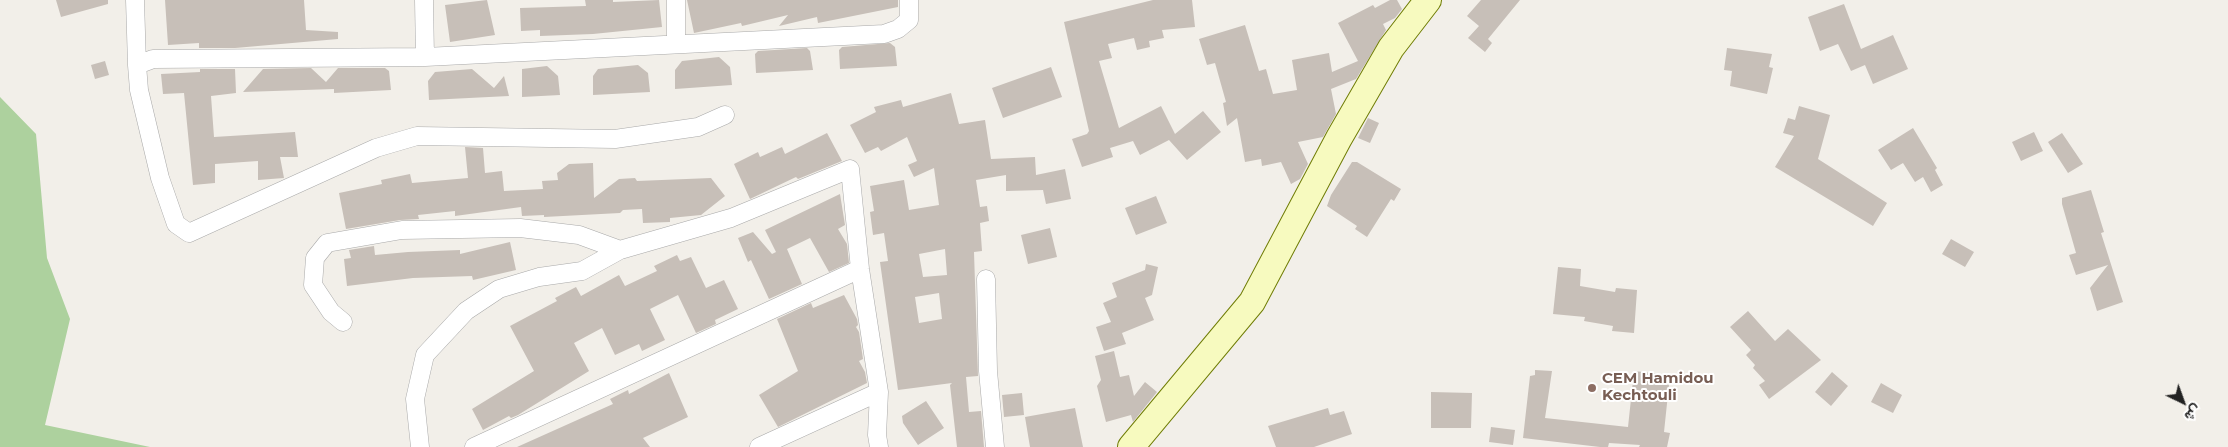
<!DOCTYPE html>
<html>
<head>
<meta charset="utf-8">
<style>
  body { margin:0 }
  #map { position:relative; width:2228px; height:447px; overflow:hidden; background:#f2efe9; font-family:Montserrat,Vazirmatn,sans-serif }
  canvas { display:block }
  .north { position:absolute; left:2158px; top:377px; width:50px; height:50px; -webkit-text-stroke:4px #fff; paint-order:stroke; rotate:138deg; font-size:14px; font-weight:700; line-height:20px; text-align:center; color:#222 }
  .north::after { content:''; display:block; margin:auto; width:18px; height:22px; background:#222; clip-path:polygon(50% 0,100% 100%,50% 72%,0 100%) }
</style>
</head>
<body>
<div id="map">
<canvas width="2228" height="447"></canvas>
<div class="north">ش</div>
</div>
<script>
const c = document.querySelector('canvas').getContext('2d');
c.lineJoin = 'round';
function fillPath(path, color) {
  c.fillStyle = color;
  c.fill(path, 'evenodd');
}
function shape(rows) {
  const path = new Path2D();
  for (const r of rows) {
    path.moveTo(r[0], r[1]);
    for (let i = 2; i < r.length; i += 2) path.lineTo(r[i], r[i + 1]);
  }
  return path;
}
function strokePath(path, color, width, dash) {
  c.strokeStyle = color;
  c.lineWidth = width;
  c.lineCap = dash ? 'butt' : 'round';
  c.setLineDash(dash || []);
  c.stroke(path);
}
function label(font, color, halo, rows, align = 'center') {
  c.font = font + ' Montserrat,sans-serif';
  c.lineWidth = 4;
  c.setLineDash([]);
  c.textBaseline = 'middle';
  c.strokeStyle = halo;
  c.fillStyle = color;
  for (const [text, x, y, turn = 0] of rows) {
    c.save();
    c.translate(x, y);
    c.rotate((+turn || 0) * Math.PI / 180);
    c.textAlign = isNaN(turn) ? turn : align;
    if (halo) c.strokeText(text, 0, 0);
    c.fillText(text, 0, 0);
    c.restore();
  }
}
const forest = shape([
  [0,97,36,134,47,258,70,319,45,425,150,447,0,447]
]);
const building = shape([
  [56,0,108,0,108,4,61,17],
  [165,0,304,0,306,30,338,32,338,39,235,48,199,48,199,43,168,45],
  [487,0,495,35,450,42,445,5],
  [585,0,613,0,613,2,659,0,662,27,593,34,540,36,540,30,521,31,520,8,586,6],
  [687,0,898,0,898,7,818,23,817,17,779,26,788,15,742,26,741,23,694,33],
  [1153,0,1192,0,1195,27,1162,30,1164,38,1149,41,1150,47,1137,50,1134,38,1108,44,1112,58,1099,61,1119,128,1161,106,1175,134,1203,111,1221,132,1187,160,1169,140,1140,155,1133,141,1110,148,1113,157,1082,167,1072,139,1087,134,1089,131,1064,22],
  [1390,0,1397,0,1402,9,1395,18,1383,24,1386,30,1356,79,1331,89,1336,114,1323,137,1298,142,1308,164,1300,179,1291,184,1281,162,1262,166,1261,159,1245,162,1237,118,1227,126,1223,103,1226,102,1215,63,1207,65,1199,39,1245,25,1259,71,1266,69,1273,94,1297,90,1292,60,1329,53,1332,72,1358,61,1338,23,1373,5,1375,8],
  [1481,0,1520,0,1488,39,1492,43,1485,52,1468,38,1479,26,1467,16],
  [1844,4,1861,49,1893,35,1908,69,1873,84,1865,65,1851,71,1838,44,1820,51,1808,17],
  [890,43,895,47,897,66,840,69,839,50,842,47],
  [807,48,810,51,813,70,756,73,755,54,758,51],
  [1727,48,1772,54,1769,67,1773,68,1767,94,1730,86,1732,71,1724,70],
  [719,57,730,67,732,85,675,89,675,70,682,61],
  [105,61,109,75,95,79,91,65],
  [638,65,648,73,650,92,593,95,593,76,598,69],
  [547,66,558,76,560,95,522,97,522,69],
  [1051,67,1062,97,1003,118,992,88],
  [311,68,326,82,338,68,385,68,389,71,391,90,334,93,334,89,243,92,263,69],
  [200,69,235,69,236,93,211,96,214,137,295,132,298,157,280,157,284,178,258,180,258,161,215,164,215,183,193,185,184,93,163,94,161,74,200,72],
  [472,69,494,88,504,76,509,96,429,100,428,81,435,72],
  [951,93,959,124,985,120,991,159,1035,157,1036,175,1065,169,1071,199,1046,204,1043,190,1006,191,1006,175,976,180,980,207,987,206,989,221,980,223,982,251,974,252,978,376,966,377,969,412,981,411,984,447,957,447,950,385,952,383,898,390,880,262,888,261,884,233,873,235,870,212,874,211,870,186,904,180,909,210,939,205,934,168,914,177,908,165,917,161,907,137,881,151,878,147,865,153,850,125,876,112,874,107,901,100,903,107],
  [945,249,947,275,923,277,919,254],
  [939,293,942,319,919,323,915,297],
  [1799,106,1830,115,1818,159,1887,203,1873,226,1775,167,1794,136,1783,133,1788,118,1795,120],
  [1368,118,1379,123,1370,143,1358,138],
  [1913,128,1937,168,1935,170,1943,185,1931,192,1923,177,1915,182,1903,163,1891,170,1878,150],
  [2034,132,2043,151,2021,161,2012,142],
  [827,133,842,161,798,179,796,177,750,199,734,164,758,152,760,157,782,147,785,154],
  [2062,133,2083,164,2068,173,2048,142],
  [465,147,483,148,485,173,502,171,504,191,543,189,542,181,558,180,557,173,569,164,593,163,594,198,619,179,635,178,637,181,711,178,725,196,701,215,670,218,670,222,643,223,642,209,623,210,620,213,544,217,544,215,522,216,521,207,455,216,455,211,418,215,419,219,400,220,346,229,339,193,382,184,381,180,410,174,412,183,468,178],
  [1352,162,1357,162,1401,189,1394,201,1391,199,1367,237,1355,229,1357,226,1327,206,1331,195],
  [2091,190,2104,232,2101,233,2123,302,2097,311,2090,288,2108,265,2076,275,2069,255,2076,253,2062,204,2062,198],
  [840,194,845,225,838,229,847,244,849,263,829,272,810,238,787,249,802,284,769,299,751,260,748,262,738,238,753,232,772,254,776,252,765,230],
  [1156,196,1167,223,1136,235,1125,208],
  [1050,228,1057,257,1028,264,1021,235],
  [1951,239,1974,252,1965,267,1942,254],
  [510,242,516,270,473,280,472,276,413,278,347,286,344,259,351,258,349,250,374,246,375,255,408,252,460,250,460,254],
  [677,255,680,261,691,257,706,288,724,280,738,309,715,320,716,324,696,333,678,295,650,309,665,340,642,351,639,344,615,355,602,328,574,343,589,371,518,415,511,418,509,416,483,430,472,409,534,371,510,326,557,301,555,298,576,287,581,296,619,275,625,286,657,271,654,266],
  [1146,264,1158,267,1152,295,1145,298,1154,320,1122,333,1126,344,1104,351,1096,327,1111,322,1103,303,1117,297,1112,283,1145,270],
  [1558,267,1581,269,1580,286,1615,292,1616,288,1637,290,1634,333,1612,331,1613,326,1584,321,1585,317,1553,314],
  [844,295,857,319,858,325,856,327,859,332,863,359,859,361,865,372,867,383,778,427,759,395,798,371,777,319,811,303,813,308],
  [1748,311,1775,341,1788,329,1821,360,1769,399,1759,385,1765,381,1753,368,1755,365,1746,355,1751,350,1730,327],
  [1114,351,1120,377,1129,375,1134,396,1145,382,1157,392,1133,422,1131,415,1106,422,1097,386,1101,380,1095,356],
  [1535,370,1552,371,1545,418,1628,427,1634,371,1670,375,1664,432,1670,433,1667,447,1639,447,1640,445,1609,443,1608,447,1600,447,1523,438,1530,376,1535,375],
  [1832,372,1848,386,1831,406,1815,392],
  [669,373,688,417,643,438,650,447,517,447,613,404,610,399,628,390,629,394],
  [1881,383,1902,395,1893,413,1871,402],
  [1431,392,1472,393,1471,428,1431,428],
  [1022,393,1024,415,1004,417,1002,395],
  [926,401,944,428,918,445,903,423,902,416],
  [1075,408,1083,447,1030,447,1025,417],
  [1328,408,1330,415,1344,411,1352,434,1314,447,1276,447,1268,426],
  [1491,427,1515,430,1513,445,1489,442]
]);
const street = shape([
  [135,0,137,65],
  [424,0,425,57],
  [676,44,676,0],
  [725,115,698,127,615,139,417,136,376,148,189,233,176,224,160,178,139,90,137,65,153,59,425,57,884,34,898,29,909,20,909,0],
  [986,279,988,371,995,447],
  [343,322,331,312,313,285,315,258,327,243,402,230,520,228,579,235,620,250],
  [420,447,415,399,425,355,466,311,499,289,539,277,582,271,620,250,731,218,850,169,860,269,879,392,877,435,879,447],
  [474,447,860,269],
  [759,447,879,392]
]);
const secondary = shape([
  [1131,447,1252,302,1339,138,1391,48,1428,0]
]);
const markers = [
  [1592,388,5,"#8d6e63"]
];
const educationNames = [
  ["CEM Hamidou",1602,379],
  ["Kechtouli",1602,396]
];
fillPath(forest, '#add19e');
fillPath(building, '#c7bfb8');
strokePath(street, '#a9a9a9', 19);
strokePath(secondary, '#707d05', 28);
strokePath(street, '#fff', 18);
strokePath(secondary, '#f7fabf', 26);
for (const [x, y, r, color] of markers) {
  const dot = new Path2D();
  dot.arc(x, y, r, 0, 2 * Math.PI);
  c.fillStyle = color;
  c.fill(dot);
  strokePath(dot, '#fff', 2);
}
label('bold 15px', '#785e54', '#fff', educationNames, 'left');
</script>
</body>
</html>
